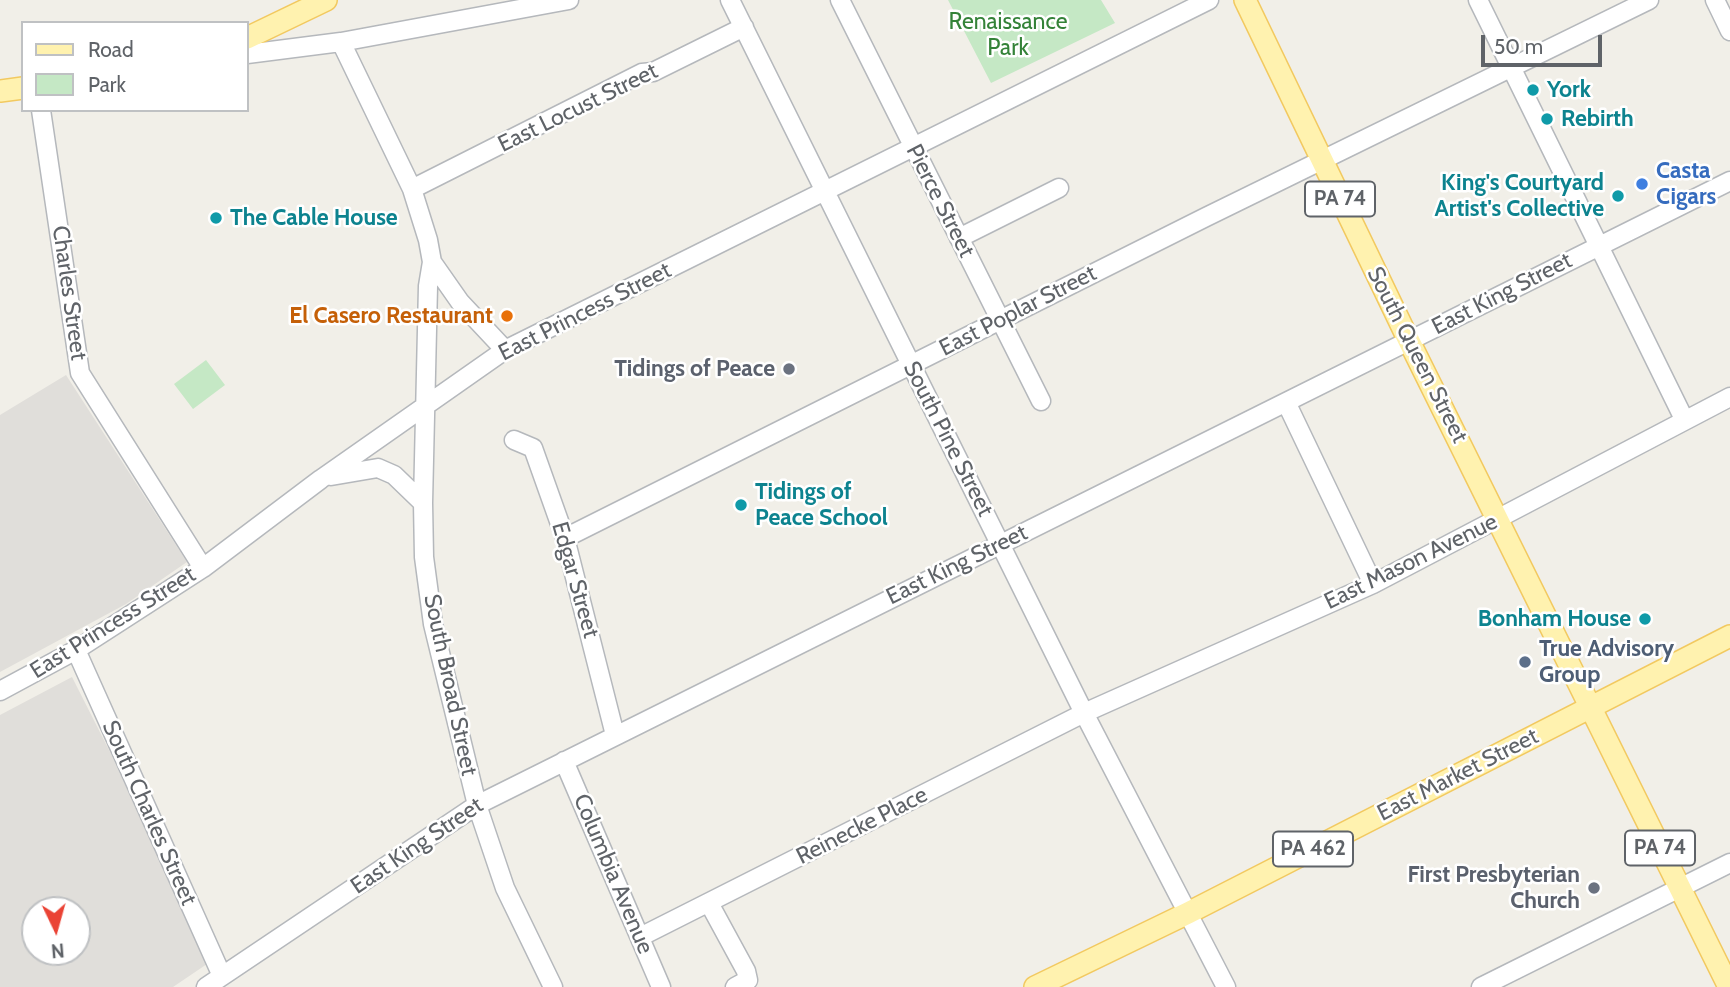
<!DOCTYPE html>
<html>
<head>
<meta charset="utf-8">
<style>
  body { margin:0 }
  #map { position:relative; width:1730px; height:987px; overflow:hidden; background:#f1efe8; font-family:Cabin,sans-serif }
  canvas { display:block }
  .legend { position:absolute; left:21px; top:21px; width:228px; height:91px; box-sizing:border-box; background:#fff; border:2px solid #bfc1c3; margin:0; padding:9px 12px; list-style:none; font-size:21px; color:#5f6368 }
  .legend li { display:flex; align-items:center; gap:14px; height:35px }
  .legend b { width:35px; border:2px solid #bfc1c3 }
  .north { position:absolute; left:21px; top:896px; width:70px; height:70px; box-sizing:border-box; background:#fff; border:2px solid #bfc1c3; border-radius:50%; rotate:175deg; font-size:19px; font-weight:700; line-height:28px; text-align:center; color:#5f6368 }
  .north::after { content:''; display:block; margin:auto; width:24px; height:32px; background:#ea4335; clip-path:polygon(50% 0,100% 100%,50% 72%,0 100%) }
  .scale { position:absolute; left:1481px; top:35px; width:121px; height:32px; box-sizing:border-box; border:4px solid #5f6368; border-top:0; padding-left:9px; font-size:21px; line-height:24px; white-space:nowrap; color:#5f6368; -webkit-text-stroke:5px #fff; paint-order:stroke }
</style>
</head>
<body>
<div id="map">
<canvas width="1730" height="987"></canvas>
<ul class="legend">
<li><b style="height:9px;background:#fff2af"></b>Road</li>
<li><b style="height:19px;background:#c5e8c5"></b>Park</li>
</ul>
<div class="north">N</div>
<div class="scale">50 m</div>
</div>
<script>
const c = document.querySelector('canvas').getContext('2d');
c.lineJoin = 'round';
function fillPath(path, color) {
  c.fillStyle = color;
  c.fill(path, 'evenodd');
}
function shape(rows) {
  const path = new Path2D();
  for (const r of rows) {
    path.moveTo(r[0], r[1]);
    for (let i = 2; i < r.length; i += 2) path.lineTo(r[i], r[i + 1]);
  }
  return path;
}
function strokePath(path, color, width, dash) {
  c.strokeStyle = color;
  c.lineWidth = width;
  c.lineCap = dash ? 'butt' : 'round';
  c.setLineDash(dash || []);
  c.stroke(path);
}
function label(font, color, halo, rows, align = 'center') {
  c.font = font + ' Cabin,sans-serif';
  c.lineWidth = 5;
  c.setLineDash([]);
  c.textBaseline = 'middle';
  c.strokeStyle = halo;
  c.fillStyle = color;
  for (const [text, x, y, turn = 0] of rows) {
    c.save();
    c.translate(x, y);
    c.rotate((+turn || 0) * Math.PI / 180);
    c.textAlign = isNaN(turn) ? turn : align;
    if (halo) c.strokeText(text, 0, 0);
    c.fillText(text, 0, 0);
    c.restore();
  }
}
const industrial = shape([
  [66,375,187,562,126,604,0,672,0,415],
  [72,677,110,752,207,964,173,987,0,987,0,715],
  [35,910,77,910,77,952,35,952]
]);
const green = shape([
  [948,0,1101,0,1115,23,991,83],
  [206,360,225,385,193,409,174,384]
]);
const minor = shape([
  [730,0,1084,713,1226,987],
  [840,0,1041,401],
  [1478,0,1684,419],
  [1715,0,1730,31],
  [341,42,412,189,428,240,432,262,428,286,423,503,424,557,433,624,477,805,505,888,553,987],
  [247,54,341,42,569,0],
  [41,110,80,373,203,568],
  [412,189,642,73,653,72,744,27],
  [959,238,1059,188],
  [432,262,460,302,505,350],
  [1286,402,1373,584],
  [514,440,533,448,565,538,615,735],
  [331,476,378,468,394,475,423,503],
  [565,538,1206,217,1649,0],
  [76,650,222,976],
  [0,691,76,650,203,568,321,479,505,350,1209,0],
  [564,761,661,987],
  [709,903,746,971,748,980,735,987],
  [640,937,1084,713,1373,584,1730,397],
  [206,987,477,805,1730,181],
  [1481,987,1730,863]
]);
const major = shape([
  [1245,0,1409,341,1729,987],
  [247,38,326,0],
  [0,91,23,88],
  [1035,987,1188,913,1730,636]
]);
const markers = [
  [1533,90,7,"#0f9aa8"],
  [1547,119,7,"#0f9aa8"],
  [1642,184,7,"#3f7fe0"],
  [1618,196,7,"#0f9aa8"],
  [216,218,7,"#0f9aa8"],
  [507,316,7,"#e8710a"],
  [789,369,7,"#6b7280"],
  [741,505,7,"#0f9aa8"],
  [1645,619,7,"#0f9aa8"],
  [1525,662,7,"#5c6f8a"],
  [1594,888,7,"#6b7280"]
];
const shields = [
  [1340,199,70],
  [1660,848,70],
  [1313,849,80]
];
const shieldNames = [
  ["PA 74",1340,199],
  ["PA 74",1660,848],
  ["PA 462",1313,849]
];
const parkNames = [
  ["Renaissance",1008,22],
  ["Park",1008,48]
];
const cultureNames = [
  ["York",1547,90],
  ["Rebirth",1561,119],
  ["King's Courtyard",1604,183,"right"],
  ["Artist's Collective",1604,209,"right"],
  ["The Cable House",230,218],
  ["Tidings of",755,492],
  ["Peace School",755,518],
  ["Bonham House",1631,619,"right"]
];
const streetNames = [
  ["East Locust Street",578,108,-26],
  ["Pierce Street",940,201,63],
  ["Charles Street",69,293,82],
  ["East King Street",1502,294,-27],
  ["East Poplar Street",1018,311,-27],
  ["East Princess Street",585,312,-27],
  ["South Queen Street",1417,355,63],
  ["South Pine Street",948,439,63],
  ["East Mason Avenue",1411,562,-26],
  ["East King Street",957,565,-26],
  ["Edgar Street",575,580,74],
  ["East Princess Street",113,623,-32],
  ["South Broad Street",450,685,78],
  ["East Market Street",1458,775,-27],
  ["South Charles Street",149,813,66],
  ["Reinecke Place",862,826,-27],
  ["East King Street",417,846,-34],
  ["Columbia Avenue",613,874,67]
];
const shopNames = [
  ["Casta",1656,171],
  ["Cigars",1656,197]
];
const foodNames = [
  ["El Casero Restaurant",493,316]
];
const worshipNames = [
  ["Tidings of Peace",775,369],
  ["First Presbyterian",1580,875],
  ["Church",1580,901]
];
const serviceNames = [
  ["True Advisory",1539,649],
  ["Group",1539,675]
];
fillPath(industrial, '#e0deda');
fillPath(green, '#c5e8c5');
strokePath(minor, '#b5b8bc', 21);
strokePath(major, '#f2c960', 24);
strokePath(minor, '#fff', 18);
strokePath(major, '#fff2af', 21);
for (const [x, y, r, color] of markers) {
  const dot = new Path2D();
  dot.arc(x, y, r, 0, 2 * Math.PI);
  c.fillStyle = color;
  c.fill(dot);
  strokePath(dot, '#fff', 2.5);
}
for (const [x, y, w] of shields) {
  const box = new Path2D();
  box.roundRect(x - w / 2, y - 17.5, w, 35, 5);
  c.fillStyle = '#fff';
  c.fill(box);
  strokePath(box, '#5f6368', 2);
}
label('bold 21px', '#5f6368', null, shieldNames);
label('23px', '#348238', '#fff', parkNames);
label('bold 23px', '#0d838f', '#fff', cultureNames, 'left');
label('23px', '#5f6368', '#fff', streetNames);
label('bold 23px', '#366cbe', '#fff', shopNames, 'left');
label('bold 23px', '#c56008', '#fff', foodNames, 'right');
label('bold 23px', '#5b616d', '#fff', worshipNames, 'right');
label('bold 23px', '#4e5e75', '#fff', serviceNames, 'left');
</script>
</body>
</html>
